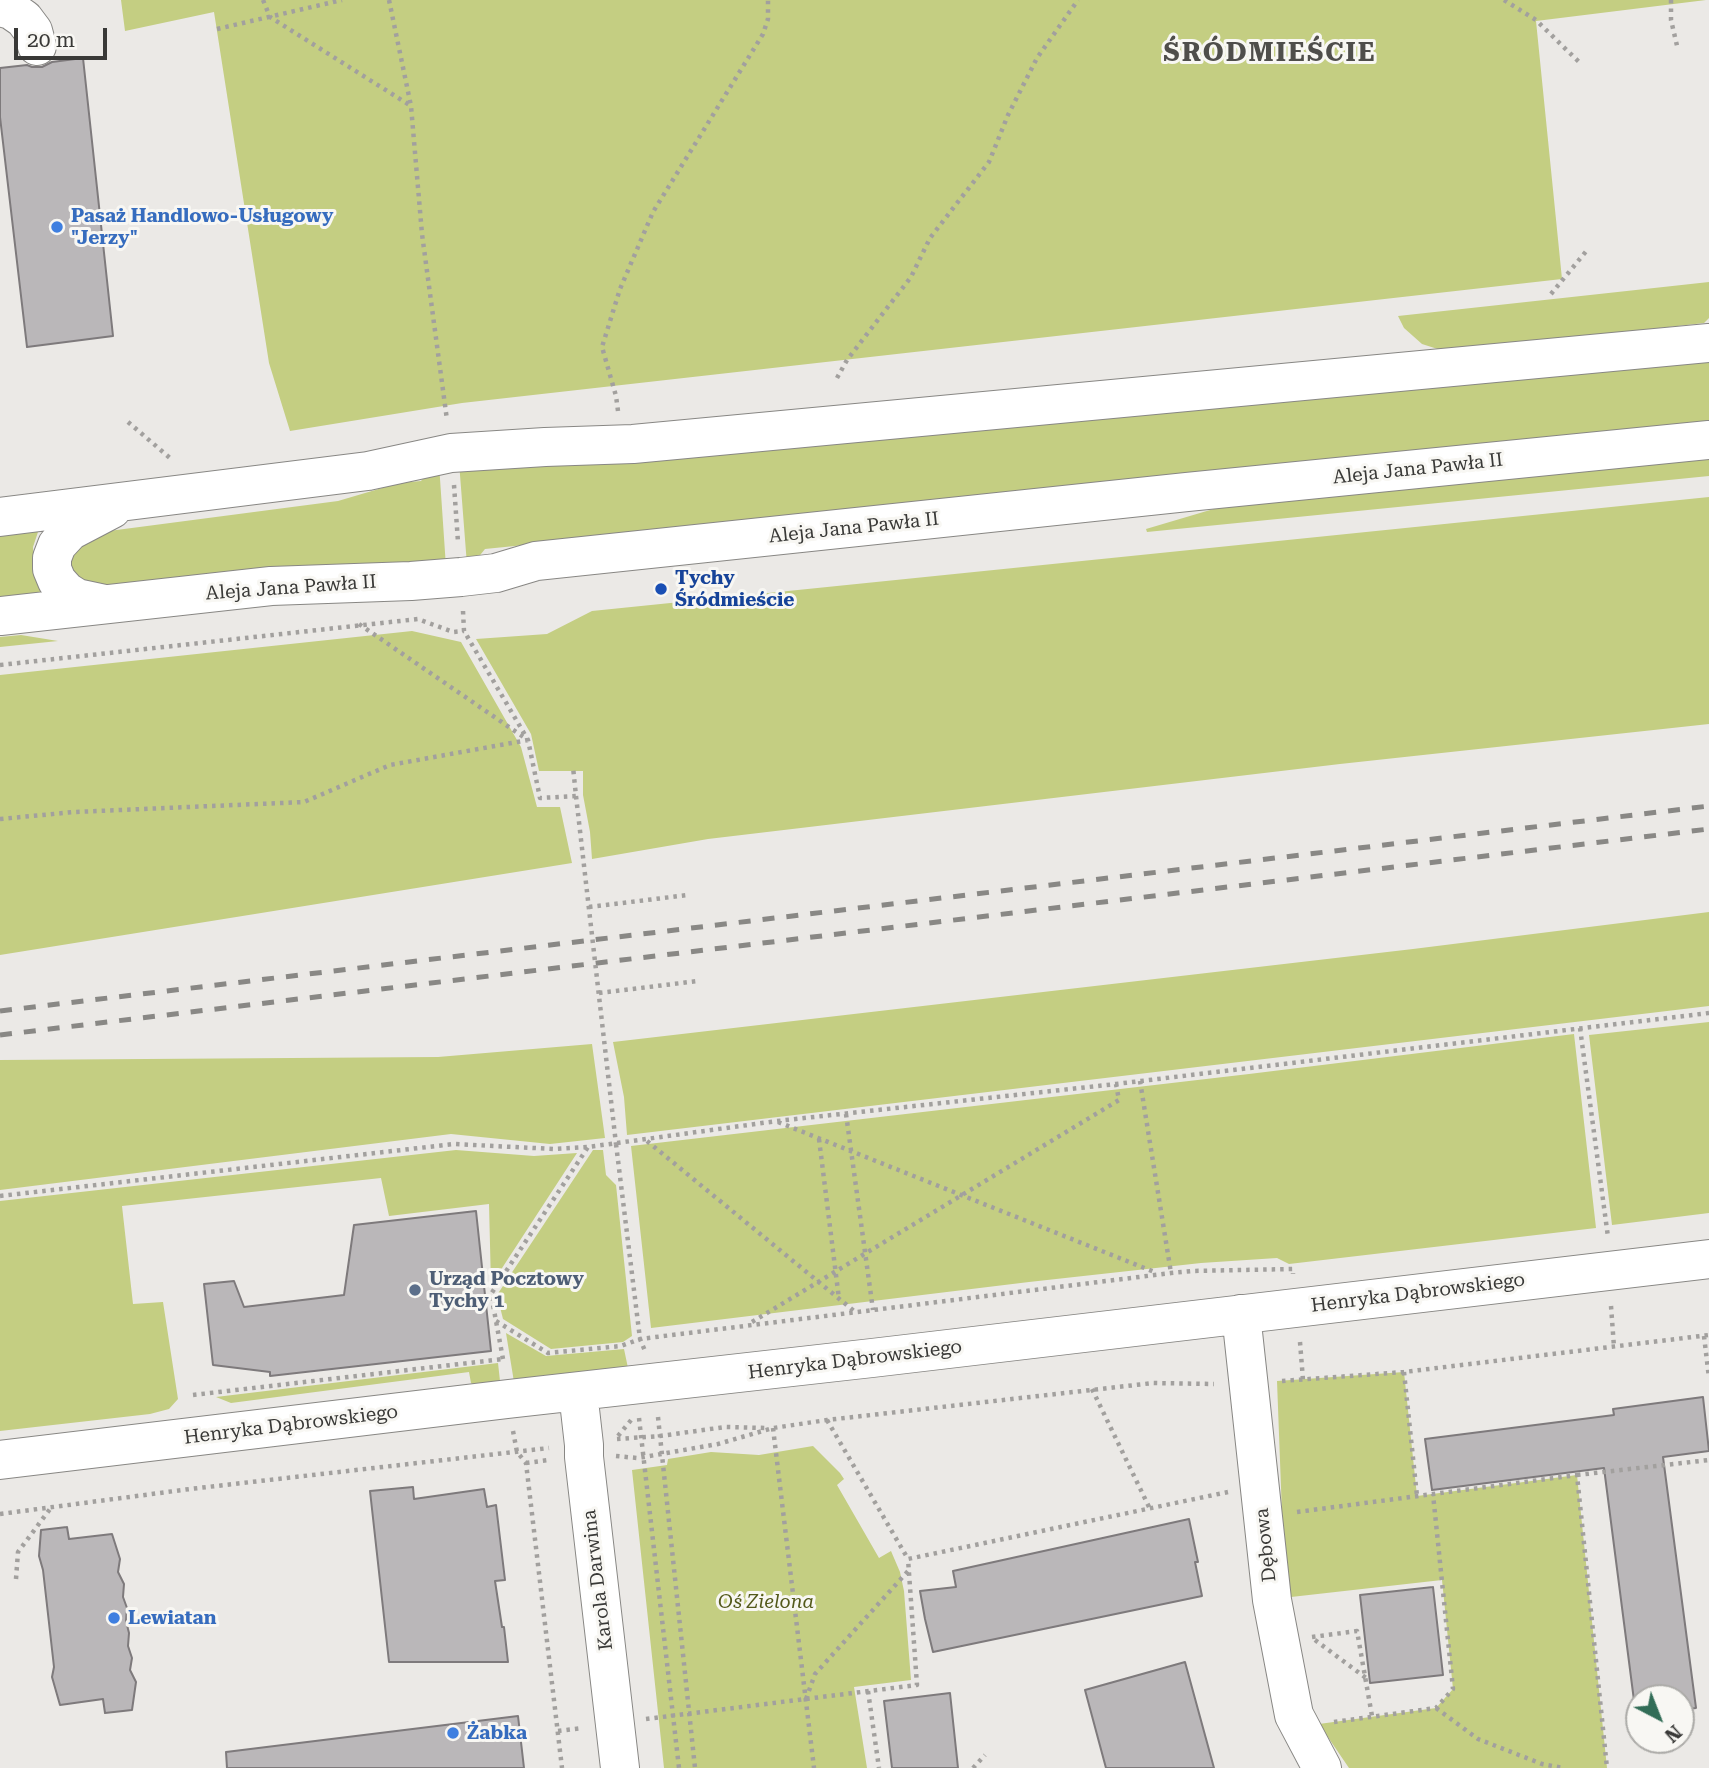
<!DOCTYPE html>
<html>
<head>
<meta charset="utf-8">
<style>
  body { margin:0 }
  #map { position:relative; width:1709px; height:1768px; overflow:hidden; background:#ebe9e6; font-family:"Roboto Serif",serif }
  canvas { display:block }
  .north { position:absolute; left:1625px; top:1684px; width:70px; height:70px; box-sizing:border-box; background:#f8f7f3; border:2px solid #acaba8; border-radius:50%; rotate:138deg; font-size:19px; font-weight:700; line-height:28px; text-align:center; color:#393937 }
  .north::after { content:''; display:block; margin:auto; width:24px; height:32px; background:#326d57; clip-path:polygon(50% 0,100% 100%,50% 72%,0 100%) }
  .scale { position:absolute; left:14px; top:28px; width:93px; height:32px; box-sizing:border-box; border:4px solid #393937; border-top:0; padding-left:9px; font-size:21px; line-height:24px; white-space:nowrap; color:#393937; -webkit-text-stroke:5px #f8f7f3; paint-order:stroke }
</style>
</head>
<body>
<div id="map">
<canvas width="1709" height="1768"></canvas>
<div class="north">N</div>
<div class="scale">20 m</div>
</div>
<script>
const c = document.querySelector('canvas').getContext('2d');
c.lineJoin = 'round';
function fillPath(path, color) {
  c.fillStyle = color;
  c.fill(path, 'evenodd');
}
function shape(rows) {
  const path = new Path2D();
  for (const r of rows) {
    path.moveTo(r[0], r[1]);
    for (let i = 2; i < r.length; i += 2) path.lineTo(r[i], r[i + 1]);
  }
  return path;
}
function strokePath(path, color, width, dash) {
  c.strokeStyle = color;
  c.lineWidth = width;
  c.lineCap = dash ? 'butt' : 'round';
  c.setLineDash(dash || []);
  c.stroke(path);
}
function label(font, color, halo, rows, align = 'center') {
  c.font = font + ' "Roboto Serif",serif';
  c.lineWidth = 6;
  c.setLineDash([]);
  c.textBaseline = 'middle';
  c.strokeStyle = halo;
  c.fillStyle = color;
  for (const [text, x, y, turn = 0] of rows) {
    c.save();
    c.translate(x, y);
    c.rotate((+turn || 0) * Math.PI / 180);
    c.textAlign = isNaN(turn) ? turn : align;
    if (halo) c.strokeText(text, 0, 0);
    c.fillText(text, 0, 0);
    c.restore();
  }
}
const green = shape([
  [121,0,1706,0,1536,21,1562,279,462,403,290,431,269,363,214,12,125,31],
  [1709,282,1709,318,1704,323,1447,352,1422,344,1404,328,1398,316],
  [1709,360,1709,425,485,549,472,565,467,565,459,462],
  [1709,458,1709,476,1147,532,1146,529,1227,505],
  [439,464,446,567,96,591,69,573,73,543,86,534,338,501,399,483,421,481,434,465],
  [1709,497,1709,724,1340,764,708,839,592,859,590,832,583,795,583,771,539,771,531,734,476,639,547,634,592,611],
  [35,526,38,532,33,547,34,564,44,592,0,600,0,531],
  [412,631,461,642,521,747,537,807,560,807,572,863,0,955,0,675],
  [21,635,58,641,0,647,0,637],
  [1709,912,1709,1006,627,1135,624,1097,613,1042,1413,949],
  [1709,1022,1709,1213,1612,1225,1589,1035],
  [1574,1034,1596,1228,1289,1264,1277,1258,1201,1263,1029,1282,651,1328,631,1146,1249,1074],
  [592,1044,605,1138,550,1144,451,1134,0,1190,0,1060,438,1057],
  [456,1150,534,1156,577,1153,491,1285,489,1204,389,1216,381,1178,122,1206,133,1304,163,1302,178,1399,169,1409,150,1414,0,1431,0,1201],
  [593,1150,603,1150,606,1175,616,1185,632,1336,623,1342,551,1349,503,1319,497,1295],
  [506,1333,546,1356,624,1349,628,1368,514,1382],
  [498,1363,500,1381,476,1386,471,1383,469,1372,231,1403,216,1397],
  [1404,1372,1417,1496,1577,1475,1607,1768,1349,1768,1319,1724,1436,1708,1453,1689,1442,1580,1291,1597,1282,1514,1277,1381],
  [813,1446,840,1473,844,1479,837,1485,879,1558,891,1551,900,1572,904,1591,911,1680,854,1687,867,1768,664,1768,632,1470,667,1465,668,1459,711,1452,759,1455]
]);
const building = shape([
  [83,58,113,336,27,347,0,117,0,68,27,65,32,67,42,67,52,62,83,58],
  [476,1211,491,1351,270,1376,270,1372,213,1365,204,1284,234,1281,244,1307,344,1295,354,1225,476,1211],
  [1703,1397,1709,1451,1663,1457,1696,1708,1681,1710,1681,1698,1639,1698,1639,1716,1636,1716,1604,1468,1432,1490,1425,1439,1614,1415,1613,1409,1703,1397],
  [413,1487,414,1499,484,1489,487,1507,496,1505,505,1580,495,1581,502,1627,504,1627,508,1662,389,1662,370,1491,413,1487],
  [1189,1519,1198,1562,1195,1562,1202,1596,933,1652,925,1619,920,1591,956,1587,953,1571,1189,1519],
  [67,1527,69,1539,112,1534,120,1559,118,1572,124,1584,123,1597,127,1608,126,1621,129,1633,128,1646,132,1658,130,1670,136,1682,132,1710,105,1713,103,1699,60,1705,52,1677,54,1667,43,1570,39,1556,41,1530,67,1527],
  [1433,1587,1443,1675,1370,1683,1360,1595,1433,1587],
  [1185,1662,1214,1768,1106,1768,1085,1690,1185,1662],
  [950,1693,958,1768,892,1768,884,1701,950,1693],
  [518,1716,524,1768,227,1768,226,1752,518,1716]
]);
const path = shape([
  [263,0,270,17,411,106],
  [389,0,411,106,422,234,447,420],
  [1504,0,1536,20,1579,62],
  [1671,0,1671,20,1678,50],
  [217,29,342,0],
  [1551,294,1588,249],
  [837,378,847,360,911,277,930,238,989,162,1008,115,1037,58,1078,0],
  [618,411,616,396,602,347,620,289,653,212,763,34,768,19,768,0],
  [128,422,170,458],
  [454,485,458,542],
  [463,611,464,631,528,740,540,798,576,796,573,767],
  [359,624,525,738],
  [0,665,418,619,453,632,464,631],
  [0,819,74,812,304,802,390,765,528,740],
  [589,907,688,895],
  [599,993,698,981],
  [1580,1028,1608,1237],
  [1140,1081,1171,1273],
  [846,1114,873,1310],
  [778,1122,1157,1273],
  [819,1139,839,1299],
  [647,1141,854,1311],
  [616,1144,640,1339,645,1351],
  [0,1196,454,1144,554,1149,588,1147,777,1121,1116,1084,1709,1013],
  [1611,1306,1614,1347],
  [496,1321,548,1353,621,1346,640,1339,1171,1273,1192,1271,1293,1269,1293,1274],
  [752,1322,1119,1100,1116,1084],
  [1704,1336,1709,1378],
  [1300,1342,1303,1380],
  [503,1359,491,1294,588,1147],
  [1404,1372,1417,1496],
  [1282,1381,1404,1372,1709,1335],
  [1092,1389,1150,1509],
  [193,1395,503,1359],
  [658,1417,695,1768],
  [639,1418,679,1768],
  [827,1420,908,1559,1228,1492],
  [773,1428,814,1768],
  [513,1431,517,1452,526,1463,562,1768],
  [618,1436,632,1419],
  [617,1439,660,1436,725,1427,768,1428],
  [616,1456,637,1458,644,1457,718,1444,773,1428,827,1420,1153,1383,1214,1384],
  [526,1463,549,1460],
  [1577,1475,1709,1460],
  [1297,1512,1577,1475,1607,1768],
  [0,1514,190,1489,549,1448],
  [16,1579,18,1552,50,1509],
  [1312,1637,1357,1631,1372,1716],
  [1315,1640,1366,1678],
  [868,1691,879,1768],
  [806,1699,815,1674,909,1570],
  [1436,1708,1478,1739,1542,1764,1563,1768],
  [646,1719,917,1685,908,1559],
  [1334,1722,1436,1708,1453,1689,1433,1494],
  [558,1731,583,1728],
  [973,1768,985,1755]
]);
const minor = shape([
  [0,7,11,10,24,19,33,31,37,46],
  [0,517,368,471,451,453,545,447,633,444,1709,343],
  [105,604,77,598,66,591,57,581,52,569,52,558,57,545,70,531,112,509],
  [0,616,271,586,411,581,461,577,496,573,536,561,1187,492,1709,440],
  [1241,1314,1272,1600,1294,1715,1322,1768],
  [578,1392,584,1445,584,1457,620,1768],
  [0,1460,508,1399,872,1358,1709,1259]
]);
const rail = shape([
  [0,1011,1709,806],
  [0,1035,1709,829]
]);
const pathBridge = shape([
  [576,796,616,1144]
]);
const markers = [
  [57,227,7,"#3f7fe0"],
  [661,589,7,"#1a4fb4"],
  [415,1290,7,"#5c6f8a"],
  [114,1618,7,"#3f7fe0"],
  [453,1733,7,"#3f7fe0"]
];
const shopNames = [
  ["Pasaż Handlowo-Usługowy",71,216],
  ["\"Jerzy\"",71,238],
  ["Lewiatan",128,1618],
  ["Żabka",467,1733]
];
const streetNames = [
  ["Aleja Jana Pawła II",1418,469,-6],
  ["Aleja Jana Pawła II",854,528,-6],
  ["Aleja Jana Pawła II",291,588,-4],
  ["Henryka Dąbrowskiego",1418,1293,-7],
  ["Henryka Dąbrowskiego",855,1360,-7],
  ["Henryka Dąbrowskiego",291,1425,-7],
  ["Dębowa",1266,1545,-96],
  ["Karola Darwina",598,1580,-97]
];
const transitNames = [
  ["Tychy",675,578],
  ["Śródmieście",675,600]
];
const serviceNames = [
  ["Urząd Pocztowy",429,1279],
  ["Tychy 1",429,1301]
];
const parkNames = [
  ["Oś Zielona",766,1602]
];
const districtNames = [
  ["ŚRÓDMIEŚCIE",1270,53]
];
fillPath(green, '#c4ce82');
fillPath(building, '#bab7b9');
strokePath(building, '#7e7a7c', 2);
strokePath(minor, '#888784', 40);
strokePath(path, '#a2a09e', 4.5, [3.5, 5]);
strokePath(minor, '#fff', 38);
strokePath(rail, '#898885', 5, [12, 12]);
strokePath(pathBridge, '#a2a09e', 4.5, [3.5, 5]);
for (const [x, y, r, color] of markers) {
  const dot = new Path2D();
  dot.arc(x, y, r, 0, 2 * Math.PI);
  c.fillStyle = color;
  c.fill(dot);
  strokePath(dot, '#f8f7f3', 2.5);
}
label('bold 19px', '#366cbe', '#f8f7f3', shopNames, 'left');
label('19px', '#393937', '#f8f7f3', streetNames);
label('bold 19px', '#164399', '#f8f7f3', transitNames, 'left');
label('bold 19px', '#4e5e75', '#f8f7f3', serviceNames, 'left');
label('italic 19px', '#53591b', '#f8f7f3', parkNames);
c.letterSpacing = '2px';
label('bold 26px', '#4f4e4b', '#f8f7f3', districtNames);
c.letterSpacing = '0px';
</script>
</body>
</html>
